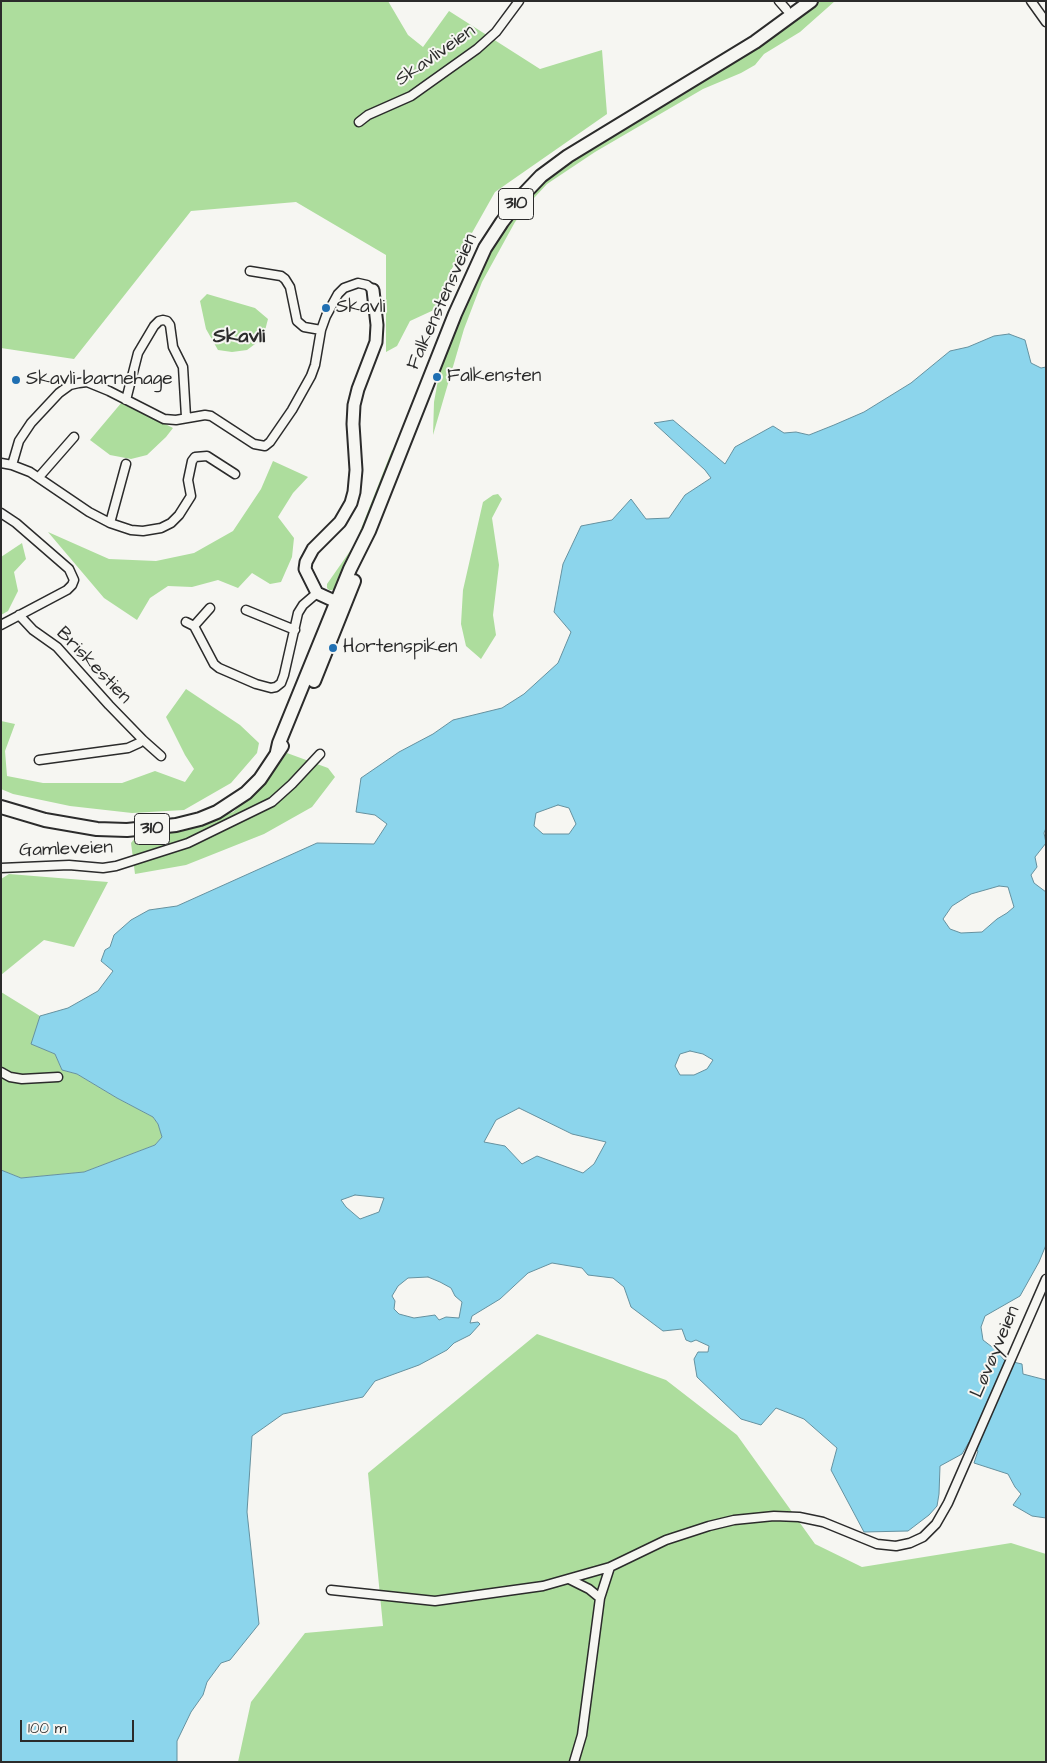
<!DOCTYPE html>
<html>
<head>
<meta charset="utf-8">
<style>
  body { margin:0 }
  #map { position:relative; width:1047px; height:1763px; overflow:hidden; background:#f6f6f2; font-family:"Architects Daughter",sans-serif }
  canvas { display:block }
  .frame { position:absolute; inset:0; border:2px solid #2b2b2b; pointer-events:none }
  .scale { position:absolute; left:20px; top:1720px; width:114px; height:22px; box-sizing:border-box; border:2px solid #2b2b2b; border-top:0; padding-left:6px; font-size:15px; line-height:18px; white-space:nowrap; color:#2b2b2b; -webkit-text-stroke:4px #f6f6f2; paint-order:stroke }
</style>
</head>
<body>
<div id="map">
<canvas width="1047" height="1763"></canvas>
<div class="frame"></div>
<div class="scale">100 m</div>
</div>
<script>
const c = document.querySelector('canvas').getContext('2d');
c.lineJoin = 'round';
function fillPath(path, color) {
  c.fillStyle = color;
  c.fill(path, 'evenodd');
}
function shape(rows) {
  const path = new Path2D();
  for (const r of rows) {
    path.moveTo(r[0], r[1]);
    for (let i = 2; i < r.length; i += 2) path.lineTo(r[i], r[i + 1]);
  }
  return path;
}
function strokePath(path, color, width, dash) {
  c.strokeStyle = color;
  c.lineWidth = width;
  c.lineCap = dash ? 'butt' : 'round';
  c.setLineDash(dash || []);
  c.stroke(path);
}
function label(font, color, halo, rows, align = 'center') {
  c.font = font + ' "Architects Daughter",sans-serif';
  c.lineWidth = 4;
  c.setLineDash([]);
  c.textBaseline = 'middle';
  c.strokeStyle = halo;
  c.fillStyle = color;
  for (const [text, x, y, turn = 0] of rows) {
    c.save();
    c.translate(x, y);
    c.rotate((+turn || 0) * Math.PI / 180);
    c.textAlign = isNaN(turn) ? turn : align;
    if (halo) c.strokeText(text, 0, 0);
    c.fillText(text, 0, 0);
    c.restore();
  }
}
const green = shape([
  [1,1,388,1,408,35,423,47,449,11,540,69,602,50,607,114,495,192,450,272,436,309,410,321,397,346,386,352,386,255,296,202,191,211,74,359,1,348],
  [819,1,835,1,800,32,764,54,755,65,741,73,703,89,595,152,547,184,534,198,515,222,482,282,464,329,433,435,434,402,440,369,482,261,510,218,551,174,670,99,680,96,706,80,718,70,787,27],
  [207,294,255,308,268,319,263,338,247,350,232,352,218,350,206,329,200,301],
  [122,402,173,428,166,437,147,455,131,459,110,455,90,440],
  [392,450,395,452,344,578,337,588,332,590,329,590,327,588,327,584,355,544],
  [273,461,308,477,293,493,278,517,294,538,292,557,281,582,270,584,252,573,238,588,218,580,192,587,168,586,150,598,137,620,104,598,48,532,109,559,156,561,194,553,233,531,261,489],
  [498,494,502,499,492,518,499,565,493,615,496,635,481,659,466,646,461,624,463,590,483,502,493,495],
  [22,543,26,559,14,572,18,591,8,611,1,615,1,557],
  [186,689,240,725,259,743,257,753,231,783,184,810,132,813,70,806,13,794,1,789,1,721,15,724,5,751,7,776,43,783,122,783,155,771,185,782,194,769,185,755,166,717],
  [287,753,328,768,335,777,312,807,264,834,186,865,135,874,131,843,135,838,185,829,233,812,259,790],
  [9,874,108,882,74,947,44,940,1,975,1,879],
  [1,992,40,1016,32,1044,55,1054,62,1070,77,1074,117,1098,153,1117,158,1124,162,1137,155,1145,84,1172,21,1178,1,1170],
  [537,1334,666,1380,737,1435,815,1544,862,1567,1011,1543,1046,1554,1046,1762,238,1762,251,1702,305,1633,383,1626,368,1473]
]);
const water = shape([
  [1009,334,1025,340,1031,363,1041,368,1046,367,1046,828,1044,833,1046,843,1035,857,1037,867,1031,875,1034,883,1046,892,1046,1245,1039,1262,1020,1296,985,1316,981,1327,983,1340,996,1350,1004,1360,1022,1364,1023,1374,1046,1380,1046,1518,1032,1516,1013,1505,1021,1494,1015,1487,1008,1474,974,1463,978,1451,969,1442,962,1454,940,1466,939,1494,937,1506,929,1515,908,1531,864,1532,831,1470,837,1448,804,1419,776,1408,761,1425,741,1419,697,1377,694,1359,698,1352,708,1352,709,1346,696,1340,691,1342,686,1340,682,1329,663,1331,631,1307,624,1287,613,1278,588,1275,582,1268,552,1263,528,1273,500,1299,472,1316,470,1323,478,1322,480,1324,470,1335,454,1343,447,1350,419,1365,375,1381,363,1397,283,1414,252,1436,247,1512,259,1624,230,1660,221,1663,207,1682,203,1695,191,1712,177,1741,177,1762,1,1762,1,1170,21,1178,84,1172,155,1145,162,1137,158,1124,153,1117,117,1098,77,1074,62,1070,55,1054,31,1044,40,1016,68,1008,98,991,113,971,101,961,105,950,110,947,114,935,131,920,149,910,177,906,317,843,374,844,387,824,375,815,356,812,361,778,399,752,433,734,453,720,502,708,524,694,558,663,571,632,554,612,563,564,581,526,612,520,631,499,646,519,669,518,685,495,711,478,705,470,654,423,673,420,725,464,735,447,773,426,784,433,796,432,809,435,834,425,864,412,911,383,950,351,968,347,994,336,1009,334],
  [558,805,569,808,576,824,569,834,543,834,534,826,536,813,558,805],
  [999,886,1008,887,1014,907,1007,913,997,919,982,932,961,933,950,929,943,919,952,906,971,894,999,886],
  [690,1051,703,1054,713,1060,707,1069,694,1075,680,1075,675,1066,680,1054,690,1051],
  [519,1108,572,1134,606,1142,594,1164,583,1173,537,1156,522,1164,505,1146,484,1142,496,1120,519,1108],
  [355,1195,384,1198,379,1212,360,1219,346,1207,341,1200,355,1195],
  [428,1277,440,1282,451,1288,455,1296,462,1302,459,1318,446,1317,439,1320,435,1315,414,1318,399,1314,394,1309,395,1301,392,1296,398,1286,408,1278,428,1277]
]);
const street = shape([
  [779,1,786,9],
  [1031,1,1046,22],
  [359,122,368,115,411,96,477,49,496,32,519,1],
  [250,271,281,276,285,279,290,287,297,321,304,327,321,330],
  [126,400,138,353,154,326,159,321,163,320,167,321,170,325,173,347,183,367,186,417],
  [1,463,12,465,30,472,89,512,110,523,131,530,143,531,161,528,171,523,179,515,191,496,188,480,192,461,195,457,207,456,235,474],
  [12,465,19,441,31,423,59,393,70,385,79,383,87,382,109,391,164,419,176,420,205,415,211,416,254,444,265,446,270,442,292,410,311,376,315,365,321,330,326,316,338,294,344,288,358,283,367,285,373,290],
  [39,477,74,437],
  [1,513,16,523,69,569,74,580,72,585,67,590,1,625],
  [110,523,126,464],
  [246,610,295,630],
  [19,615,33,630,57,647,109,705,143,740,161,756],
  [186,622,194,626,214,664,219,668,256,684,271,688,276,687,281,683,284,675,298,613,303,605,317,593],
  [194,626,210,608],
  [39,760,128,748,139,743,143,740],
  [1,868,69,865,103,868,116,866,188,843,272,802,292,784,320,754],
  [1,1072,10,1077,22,1079,58,1077],
  [569,1579,589,1589,600,1598],
  [331,1590,435,1601,543,1586,610,1567,666,1540,709,1526,734,1520,774,1516,799,1517,823,1522,877,1544,896,1546,910,1543,923,1537,936,1524,948,1503,1046,1279],
  [574,1762,582,1735,600,1598,610,1567]
]);
const secondary = shape([
  [343,605,317,593,305,569,306,562,313,549,340,522,351,503,354,492,356,470,353,424,354,405,358,389,376,342,377,325,373,290]
]);
const primary = shape([
  [314,681,354,581],
  [277,752,279,743,350,569,369,531,455,314,485,248,502,222,521,197,541,176,568,156,755,42,811,1],
  [1,807,45,820,97,829,127,830,176,825,200,819,217,812,246,793,260,779,282,746]
]);
const markers = [
  [326,308,5,"#1f6fb2"],
  [437,377,5,"#1f6fb2"],
  [16,380,5,"#1f6fb2"],
  [333,648,5,"#1f6fb2"]
];
const shields = [
  [516,204,35],
  [152,829,35]
];
const shieldNames = [
  ["310",516,204],
  ["310",152,829]
];
const streetNames = [
  ["Skavliveien",436,56,-35],
  ["Falkenstensveien",443,302,-66],
  ["Briskestien",93,666,46],
  ["Gamleveien",66,850,-2],
  ["Løvøyveien",996,1352,-67]
];
const poiNames = [
  ["Skavli",336,308],
  ["Falkensten",447,377],
  ["Skavli barnehage",26,380],
  ["Hortenspiken",343,648]
];
const neighbourhoodNames = [
  ["Skavli",239,338]
];
fillPath(green, '#addd9d');
fillPath(water, '#8cd5ec');
strokePath(water, '#65919f', 1);
strokePath(street, '#2b2b2b', 11);
strokePath(secondary, '#2b2b2b', 15);
strokePath(primary, '#2b2b2b', 16);
strokePath(street, '#f6f6f2', 8);
strokePath(secondary, '#f6f6f2', 11);
strokePath(primary, '#f6f6f2', 12);
for (const [x, y, r, color] of markers) {
  const dot = new Path2D();
  dot.arc(x, y, r, 0, 2 * Math.PI);
  c.fillStyle = color;
  c.fill(dot);
  strokePath(dot, '#f6f6f2', 2);
}
for (const [x, y, w] of shields) {
  const box = new Path2D();
  box.roundRect(x - w / 2, y - 15.5, w, 31, 4);
  c.fillStyle = '#f6f6f2';
  c.fill(box);
  strokePath(box, '#2b2b2b', 1);
}
label('bold 18px', '#2b2b2b', null, shieldNames);
label('19px', '#2b2b2b', '#f6f6f2', streetNames);
label('19px', '#2b2b2b', '#f6f6f2', poiNames, 'left');
label('bold 20px', '#2b2b2b', '#f6f6f2', neighbourhoodNames);
</script>
</body>
</html>
